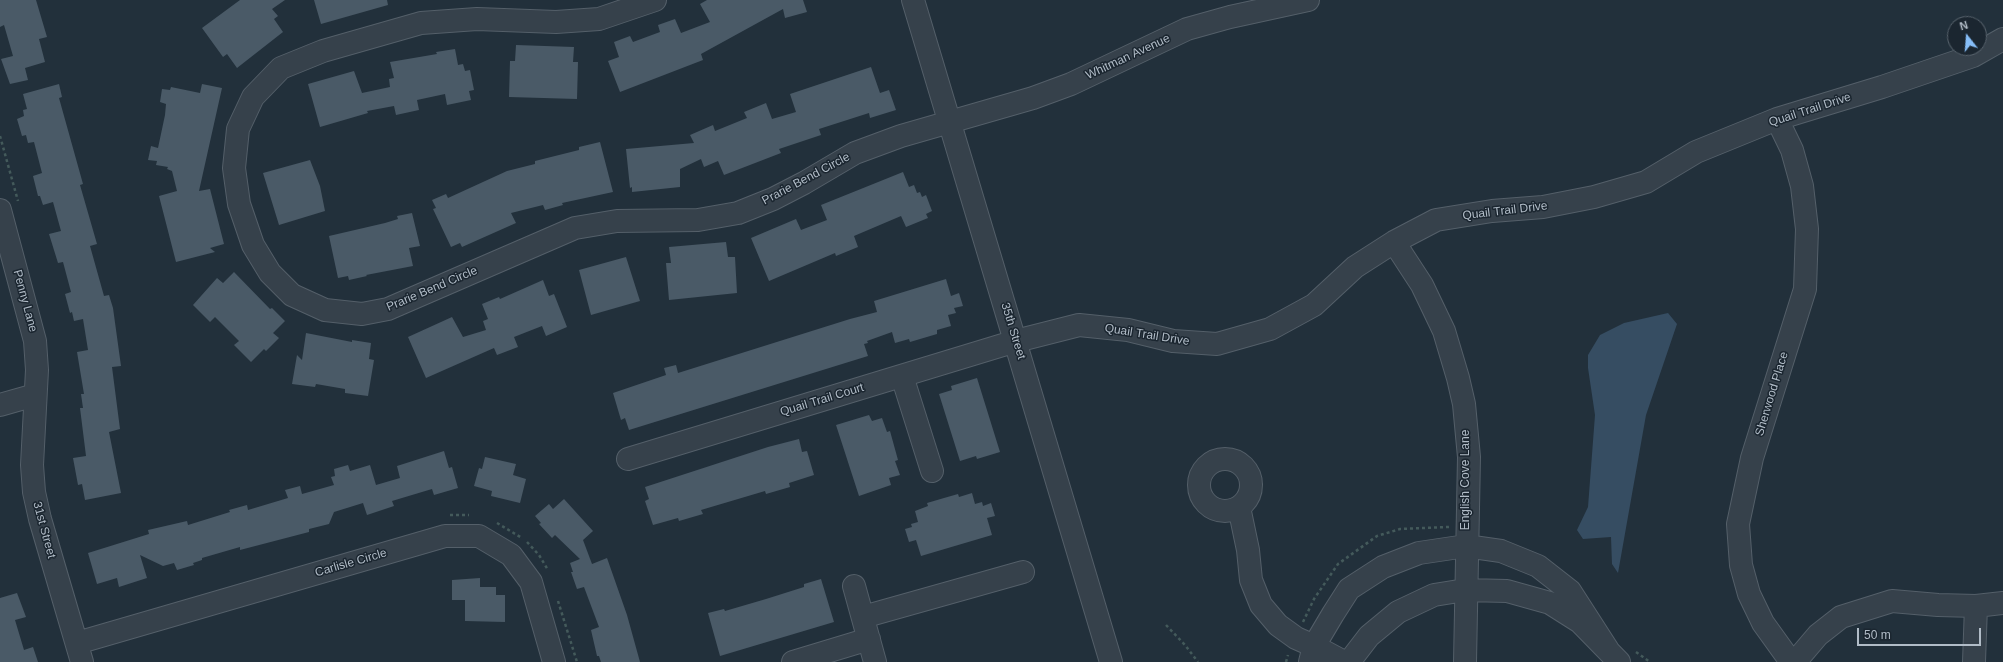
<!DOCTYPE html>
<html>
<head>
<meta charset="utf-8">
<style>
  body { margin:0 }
  #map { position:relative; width:2003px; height:662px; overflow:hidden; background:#22303b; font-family:Arial,sans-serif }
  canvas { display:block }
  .north { position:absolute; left:1947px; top:16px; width:40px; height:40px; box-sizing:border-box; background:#1b2630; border:1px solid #57626c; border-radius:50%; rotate:343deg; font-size:11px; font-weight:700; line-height:16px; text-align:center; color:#b1bcc7 }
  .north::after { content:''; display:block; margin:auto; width:14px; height:18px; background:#86bef8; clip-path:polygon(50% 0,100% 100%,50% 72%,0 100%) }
  .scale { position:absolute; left:1857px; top:628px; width:124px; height:18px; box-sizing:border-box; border:2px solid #b1bcc7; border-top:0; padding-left:5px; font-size:12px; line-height:14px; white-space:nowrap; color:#b1bcc7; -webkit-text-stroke:3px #1b2630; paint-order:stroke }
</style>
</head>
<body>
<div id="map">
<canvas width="2003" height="662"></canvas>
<div class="north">N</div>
<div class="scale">50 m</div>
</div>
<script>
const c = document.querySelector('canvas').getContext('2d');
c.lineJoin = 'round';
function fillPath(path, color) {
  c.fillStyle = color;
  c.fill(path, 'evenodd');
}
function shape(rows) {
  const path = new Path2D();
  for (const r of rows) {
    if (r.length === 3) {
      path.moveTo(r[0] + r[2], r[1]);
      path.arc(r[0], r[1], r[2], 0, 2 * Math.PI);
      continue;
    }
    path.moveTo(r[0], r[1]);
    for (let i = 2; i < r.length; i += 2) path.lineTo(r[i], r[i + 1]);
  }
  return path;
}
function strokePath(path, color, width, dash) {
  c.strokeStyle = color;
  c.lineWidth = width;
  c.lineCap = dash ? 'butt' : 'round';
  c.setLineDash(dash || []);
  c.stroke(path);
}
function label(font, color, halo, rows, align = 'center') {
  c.font = font + ' Arial,sans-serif';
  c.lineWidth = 3;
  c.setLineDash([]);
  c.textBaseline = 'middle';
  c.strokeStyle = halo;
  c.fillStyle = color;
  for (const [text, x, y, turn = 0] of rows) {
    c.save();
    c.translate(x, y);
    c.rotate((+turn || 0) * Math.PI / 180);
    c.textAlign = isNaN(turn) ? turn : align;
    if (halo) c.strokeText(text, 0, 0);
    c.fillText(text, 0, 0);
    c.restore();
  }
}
const water = shape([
  [1668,313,1677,324,1646,415,1618,573,1612,564,1611,537,1583,539,1577,530,1588,507,1595,415,1588,368,1588,355,1600,335,1624,323]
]);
const building = shape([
  [0,0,36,0,47,37,39,39,45,62,25,68,28,80,10,84,1,59,13,56,4,25,0,27],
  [240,0,285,0,272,9,278,16,274,19,283,32,237,68,227,54,223,57,202,28],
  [314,0,387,0,388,5,321,24],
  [707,0,803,0,807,12,785,18,783,9,701,54,703,60,620,92,608,61,619,57,614,42,630,36,633,42,660,32,658,25,675,19,681,33,710,22,700,4],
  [516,45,574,47,573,62,578,62,577,99,509,97,510,61,515,61],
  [455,49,458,65,463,64,465,71,470,70,474,90,469,91,471,100,447,105,445,94,417,100,419,110,396,115,394,106,367,111,368,113,320,127,308,84,354,71,362,93,390,87,389,79,394,78,390,62,437,54,436,52],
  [871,67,880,93,889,90,896,110,870,118,869,113,819,129,821,135,779,149,781,153,724,175,718,161,704,167,701,159,680,169,680,187,632,192,632,187,630,188,626,149,694,143,690,135,713,125,715,131,747,118,744,112,766,103,772,119,796,112,790,94],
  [59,84,62,97,59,98,83,184,80,185,97,244,90,246,104,296,109,295,113,308,121,366,112,367,120,429,109,432,121,493,85,500,82,484,78,485,73,458,86,456,80,408,83,408,81,394,84,394,77,352,88,350,83,319,74,321,72,312,70,313,65,294,71,292,63,262,58,263,49,234,61,231,53,202,43,205,40,196,38,196,33,176,42,173,34,142,28,143,26,135,22,136,17,119,24,116,23,110,27,109,23,94],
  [202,84,222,88,199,191,210,189,224,244,210,248,215,252,176,262,159,196,177,191,172,171,167,169,168,167,156,165,157,161,148,160,151,146,158,148,165,115,166,104,160,102,162,89,170,90,171,87,200,93],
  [600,142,613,192,562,203,563,205,545,210,543,205,511,213,516,223,462,247,460,243,451,247,433,209,436,208,432,200,446,194,448,198,507,171,535,164,535,161,579,150,579,147],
  [310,160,320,186,325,211,279,225,263,173],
  [903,172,909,187,914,185,917,193,920,192,922,197,926,195,932,211,926,214,928,218,906,227,901,216,854,236,858,247,836,256,835,253,769,281,751,238,796,219,801,230,827,220,821,205],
  [412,213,420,246,409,248,413,266,366,275,367,276,349,280,348,276,338,278,329,236,385,223,398,219,397,216],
  [726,242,728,257,735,257,737,293,669,300,666,263,671,263,669,247],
  [626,257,640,301,591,315,579,270],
  [234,272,270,309,272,308,285,321,273,333,279,338,266,351,264,349,251,362,234,345,239,341,215,317,210,322,193,305,217,278,223,283],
  [946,279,951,296,959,293,963,306,954,308,956,313,948,315,951,326,937,330,937,334,910,342,909,339,895,343,892,332,867,341,868,343,864,344,868,356,629,430,625,418,621,420,613,393,666,375,664,368,676,365,678,373,850,319,877,312,874,301],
  [543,280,549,296,554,294,567,327,546,336,542,326,514,337,518,347,497,355,494,348,426,378,408,337,452,317,463,337,486,330,483,321,488,319,482,304,499,297,500,299],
  [306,333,352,342,352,340,371,343,369,359,374,360,368,396,345,393,345,389,316,384,315,387,292,384,297,355,302,360],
  [977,378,1000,452,977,459,976,456,960,461,939,394,952,390,951,386],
  [869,415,872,421,882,418,887,432,890,431,898,460,895,461,900,475,889,478,891,485,859,496,836,425],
  [799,439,802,452,807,451,814,475,789,483,790,487,766,494,765,491,701,510,703,514,679,521,678,518,653,525,645,501,649,499,645,487,768,447],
  [444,451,449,468,452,467,458,488,434,495,432,489,392,501,394,506,367,515,363,503,334,512,329,524,309,529,309,532,240,550,240,547,202,558,202,560,193,563,194,565,177,570,174,563,163,566,140,555,147,578,119,587,117,578,97,584,88,553,149,534,148,530,187,521,188,525,230,512,229,510,247,505,248,510,288,498,285,490,300,486,302,494,334,485,331,477,335,476,334,469,348,465,350,471,370,465,376,485,400,478,397,466],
  [485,457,516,464,513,475,526,479,520,503,491,496,492,491,474,486,479,468,482,469],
  [972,493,975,504,982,502,983,506,991,503,995,516,987,518,992,535,921,556,916,540,909,542,905,529,912,527,911,524,918,522,915,511,928,506,927,503,944,498,958,494,959,497],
  [564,499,593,531,583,540,592,564,607,558,627,615,640,662,601,662,599,656,597,656,591,630,599,627,584,587,577,589,571,572,573,572,570,563,580,559,555,535,552,538,539,524,541,523,535,516,549,504,553,509],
  [480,578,480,587,496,587,496,595,505,595,505,622,465,621,465,600,452,600,452,580],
  [821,579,834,622,720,656,708,613,724,609,725,611,766,599,804,587,804,584],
  [17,593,26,617,15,620,24,650,33,647,38,662,0,662,0,598]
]);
const path = shape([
  [0,136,18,201],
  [450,515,469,515],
  [497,523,522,538],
  [527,542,539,555,548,570],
  [558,601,577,662],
  [1303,622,1314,599,1338,564,1377,536,1400,529,1449,527],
  [1166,625,1185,645,1198,662],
  [1636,652,1650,662],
  [1286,662,1288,655]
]);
const minor = shape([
  [655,0,599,19,556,22,477,19,421,23,323,51,281,68,253,97,238,129,234,168,239,204,253,245,270,273,292,295,325,310,362,314,388,309,575,228,617,221,698,220,738,213,773,199,804,183,855,153,901,136,1033,98,1071,84,1187,29,1230,17,1308,0],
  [913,0,1111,662],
  [1777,119,1792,150,1802,186,1807,229,1805,289,1752,458,1738,524,1741,565,1749,594,1763,623,1791,662],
  [0,210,35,341,37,370,32,465,34,492,40,519,82,662],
  [1394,242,1422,285,1444,331,1458,378,1464,404,1469,457,1465,662],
  [902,376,932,471],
  [0,405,35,395],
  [1225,485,26],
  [628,459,1016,341,1079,325,1128,330,1173,341,1217,344,1270,329,1314,305,1355,267,1394,242,1436,220,1492,211,1543,207,1594,197,1646,182,1696,152,1777,119,1882,87,1973,56,2003,39],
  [1239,507,1248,550,1251,580,1261,605,1278,625,1296,638,1314,646,1344,662],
  [854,586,875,662],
  [863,617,1023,572],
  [77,643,445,536,479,536,511,555,531,582,554,662],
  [793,662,869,639],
  [1310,662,1314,646,1333,614,1349,589,1383,567,1419,553,1466,546,1501,551,1538,566,1570,591,1608,650],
  [1349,662,1369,636,1398,612,1434,595,1465,590,1507,591,1550,603,1580,622,1619,662],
  [1795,662,1818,635,1841,617,1892,601,1938,605,1976,606,2003,603],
  [1974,662,1976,606]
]);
const streetNames = [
  ["Whitman Avenue",1128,57,-25],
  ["Quail Trail Drive",1810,110,-18],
  ["Prarie Bend Circle",806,179,-28],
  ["Quail Trail Drive",1505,211,-7],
  ["Prarie Bend Circle",432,289,-23],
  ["Penny Lane",25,301,75],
  ["35th Street",1013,331,73],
  ["Quail Trail Drive",1147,335,9],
  ["Sherwood Place",1772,394,-73],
  ["Quail Trail Court",822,400,-17],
  ["English Cove Lane",1466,480,-90],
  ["31st Street",44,530,75],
  ["Carlisle Circle",351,563,-16]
];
fillPath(water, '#364d62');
fillPath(building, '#4a5a67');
strokePath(minor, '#545f69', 24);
strokePath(path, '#445a5b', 2.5, [3, 3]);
strokePath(minor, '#36414b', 22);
label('12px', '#b1bcc7', '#1b2630', streetNames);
</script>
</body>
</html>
